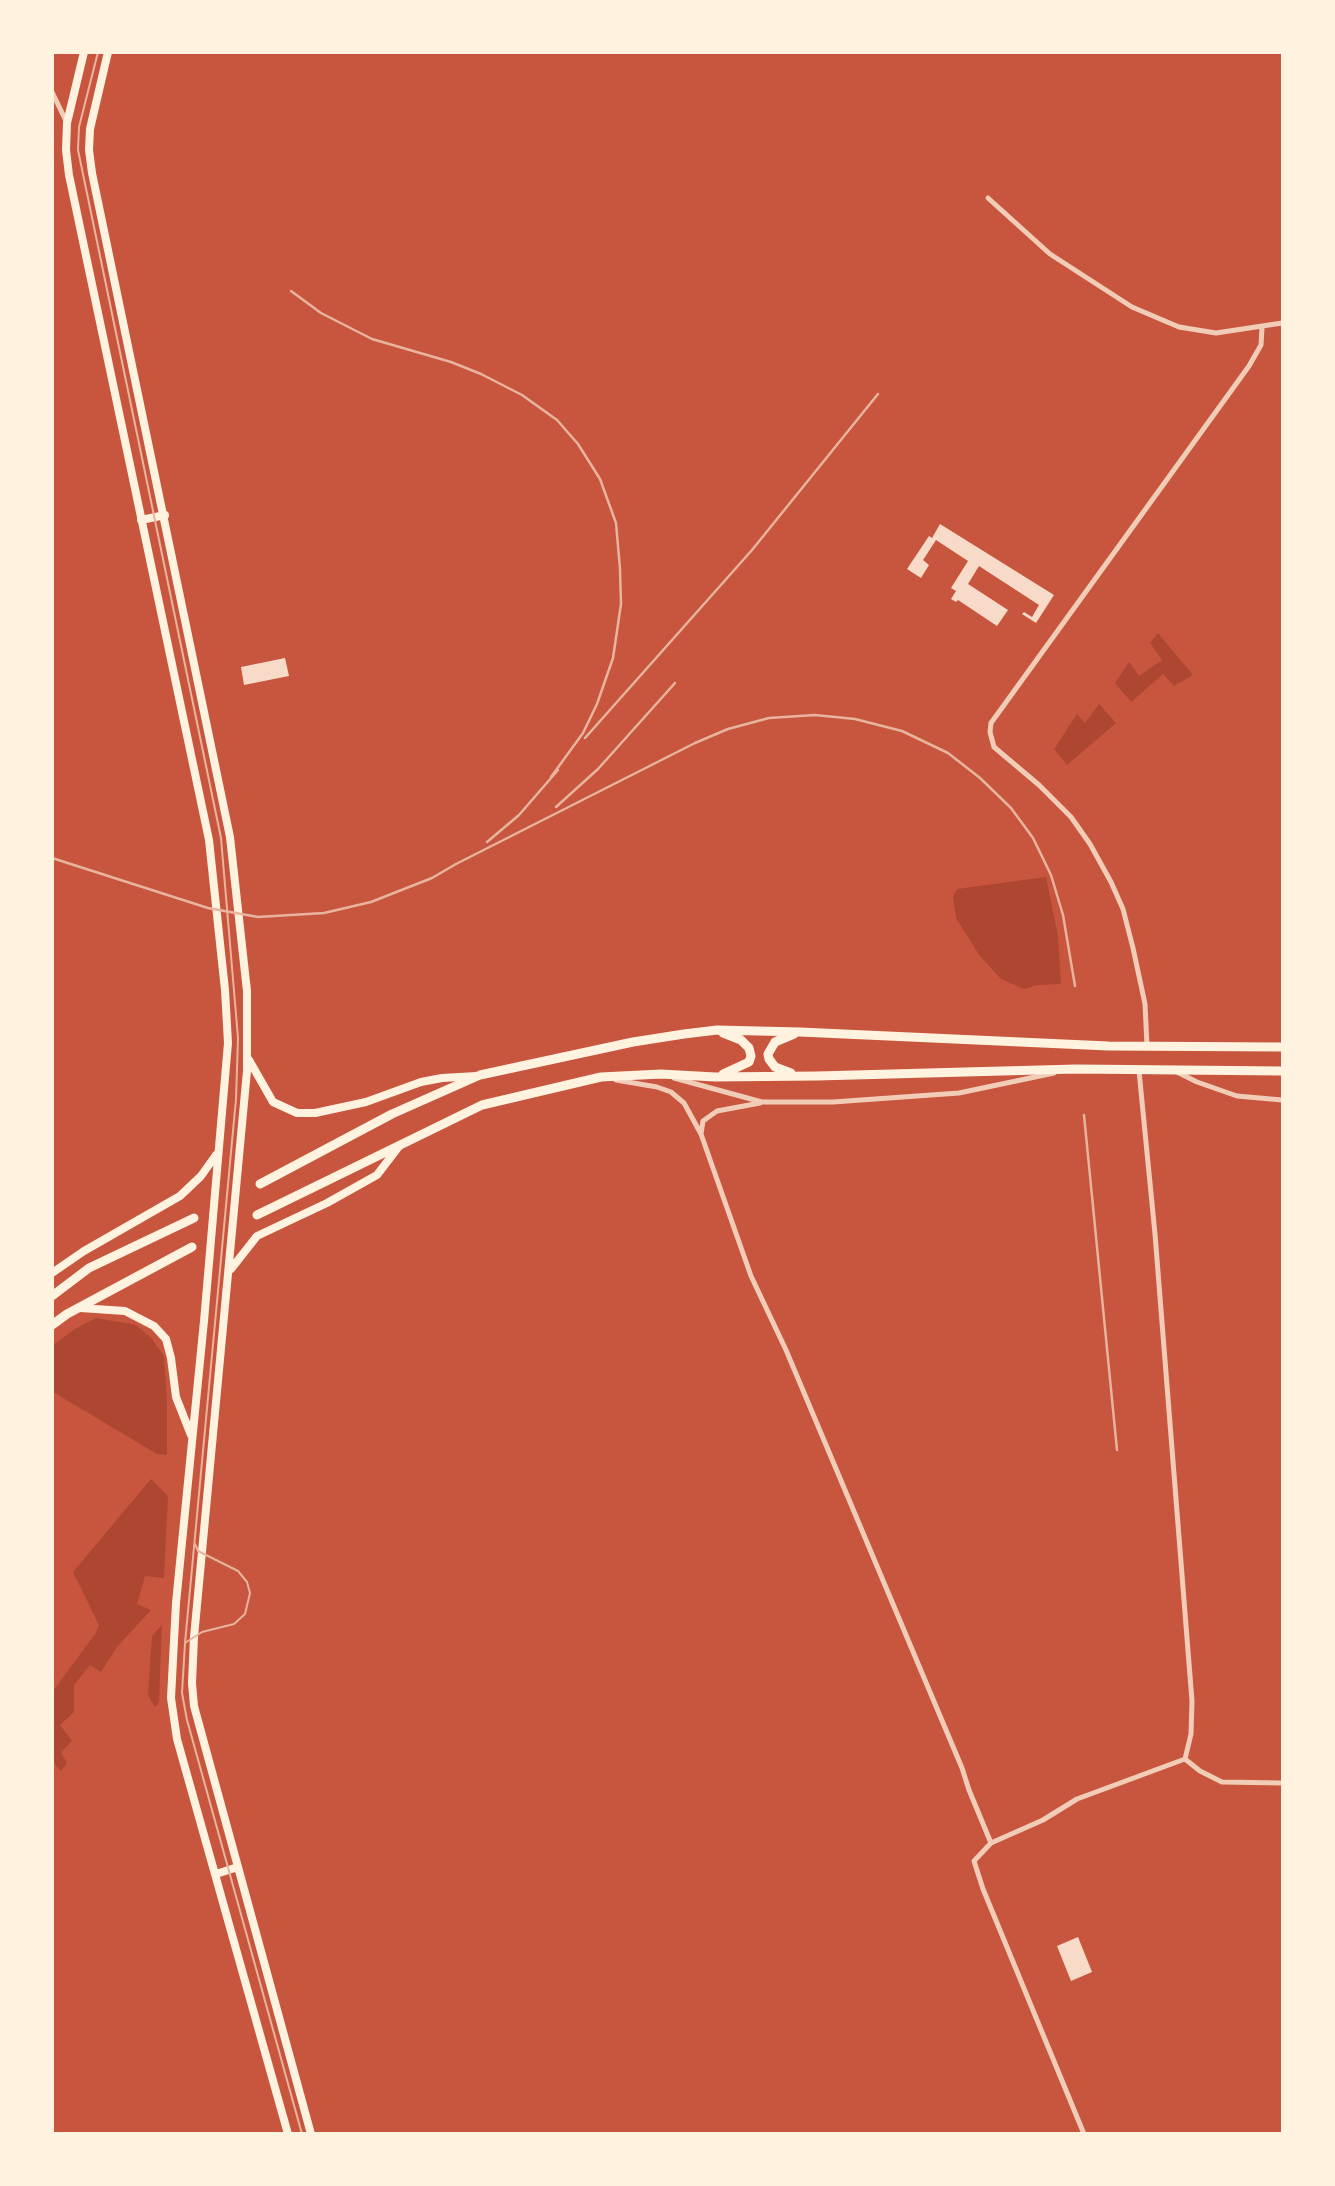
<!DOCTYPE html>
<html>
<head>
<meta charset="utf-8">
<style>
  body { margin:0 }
  #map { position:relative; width:1335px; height:2186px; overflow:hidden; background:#c8553d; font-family:"IBM Plex Sans",sans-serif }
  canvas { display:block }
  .frame { position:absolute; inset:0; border:54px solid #fff3e0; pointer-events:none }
</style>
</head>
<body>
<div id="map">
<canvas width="1335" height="2186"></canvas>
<div class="frame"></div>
</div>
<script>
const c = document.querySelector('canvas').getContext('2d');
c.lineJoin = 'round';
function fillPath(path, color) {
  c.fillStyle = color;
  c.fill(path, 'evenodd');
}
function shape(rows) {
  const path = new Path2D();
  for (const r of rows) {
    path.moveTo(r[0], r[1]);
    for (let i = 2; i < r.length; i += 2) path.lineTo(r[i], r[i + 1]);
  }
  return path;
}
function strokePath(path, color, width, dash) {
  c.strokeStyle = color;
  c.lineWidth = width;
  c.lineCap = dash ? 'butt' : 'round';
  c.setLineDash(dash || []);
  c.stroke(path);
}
const green = shape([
  [1158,633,1193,675,1174,686,1163,674,1131,702,1115,683,1129,662,1139,676,1162,660,1150,643],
  [1099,704,1116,723,1067,765,1054,749,1077,714,1085,723],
  [1046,877,1058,936,1061,984,1037,985,1024,989,1001,979,980,956,956,918,953,897,957,889],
  [96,1318,136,1325,152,1339,164,1356,167,1401,167,1455,157,1454,53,1392,53,1345,75,1329],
  [151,1479,168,1496,164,1578,145,1576,137,1604,151,1610,117,1647,101,1672,90,1665,74,1685,74,1712,60,1725,72,1741,61,1752,67,1763,61,1771,53,1762,53,1691,95,1634,99,1625,73,1572],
  [162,1625,159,1703,155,1707,148,1695,152,1636]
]);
const building = shape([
  [940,524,1054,595,1036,623,1022,614,1024,612,1032,617,1039,605,979,566,968,584,1008,610,997,626,958,600,956,602,951,599,956,591,951,588,968,561,936,540,923,560,929,565,921,578,907,569,929,536,932,538],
  [285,658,289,676,244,685,241,667],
  [1078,1937,1092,1972,1071,1981,1057,1946]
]);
const minor = shape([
  [52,92,67,123],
  [988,198,1050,254,1132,307,1179,327,1216,333,1282,323],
  [1147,1046,1145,1004,1133,948,1123,909,1111,882,1090,844,1071,817,1039,785,994,747,990,732,991,723,1249,366,1261,345,1262,327],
  [1139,1071,1155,1234,1192,1701,1191,1734,1185,1759],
  [1175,1071,1197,1082,1237,1096,1282,1100],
  [674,1078,762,1102,833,1102,959,1093,1054,1073],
  [616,1080,657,1087,671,1092,684,1103,701,1134,751,1276,786,1350,962,1768,969,1790,991,1843],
  [701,1134,703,1121,717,1111,760,1103],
  [1185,1759,1200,1771,1222,1782,1282,1783],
  [1084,2134,983,1889,974,1861,991,1843,1043,1820,1077,1799,1185,1759]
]);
const secondary = shape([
  [84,52,67,123,66,150,69,175,209,840,225,990,228,1043,204,1321,176,1603,171,1698,177,1739,288,2134],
  [108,52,90,129,89,150,92,173,230,837,247,991,247,1071,194,1637,192,1683,194,1706,311,2134],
  [141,520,165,515],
  [249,1060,273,1102,297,1113,315,1113,366,1102,421,1082,442,1078,477,1076],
  [231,1269,257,1236,327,1203,377,1175,400,1145],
  [52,1273,84,1251,180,1196,201,1176,216,1155],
  [80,1308,125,1311,154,1326,166,1339,171,1358,176,1397,191,1435],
  [216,1874,238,1867]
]);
const primary = shape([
  [791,1073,775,1067,769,1059,768,1054,775,1042,794,1034],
  [723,1074,749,1062,751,1056,749,1048,741,1040,723,1033],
  [260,1184,392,1114,480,1075,633,1042,684,1034,717,1030,800,1032,1108,1046,1282,1047],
  [257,1215,482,1105,601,1077,661,1074,715,1077,817,1076,1076,1069,1282,1071],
  [52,1296,89,1268,194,1218],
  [52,1325,67,1314,192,1247]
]);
const tram = shape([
  [98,52,79,127,78,150,221,838,238,1038,236,1099,185,1643,182,1693,187,1720,302,2134],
  [185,1643,202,1632,234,1624,245,1614,250,1593,247,1582,238,1571,198,1551,195,1544]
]);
const rail = shape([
  [291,291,321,313,372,339,451,362,481,374,522,395,557,420,578,444,600,479,616,523,620,569,621,604,613,658,597,704,583,733,551,777],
  [585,738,752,550,878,394],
  [556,807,598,769,675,683],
  [487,842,519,815,558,770],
  [52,858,208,908,258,917,324,913,371,902,432,878,456,864,695,743,728,729,769,718,815,715,855,719,902,731,948,753,980,778,1011,808,1033,838,1051,875,1063,915,1075,986],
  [1084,1115,1117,1450]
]);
fillPath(green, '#ae4732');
fillPath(building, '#f7dbc8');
strokePath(minor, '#f1ccb7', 5);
strokePath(secondary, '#fff3e0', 8);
strokePath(primary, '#fff3e0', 9);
strokePath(tram, '#e9b49f', 2);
strokePath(rail, '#e9b49f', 2.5);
</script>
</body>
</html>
